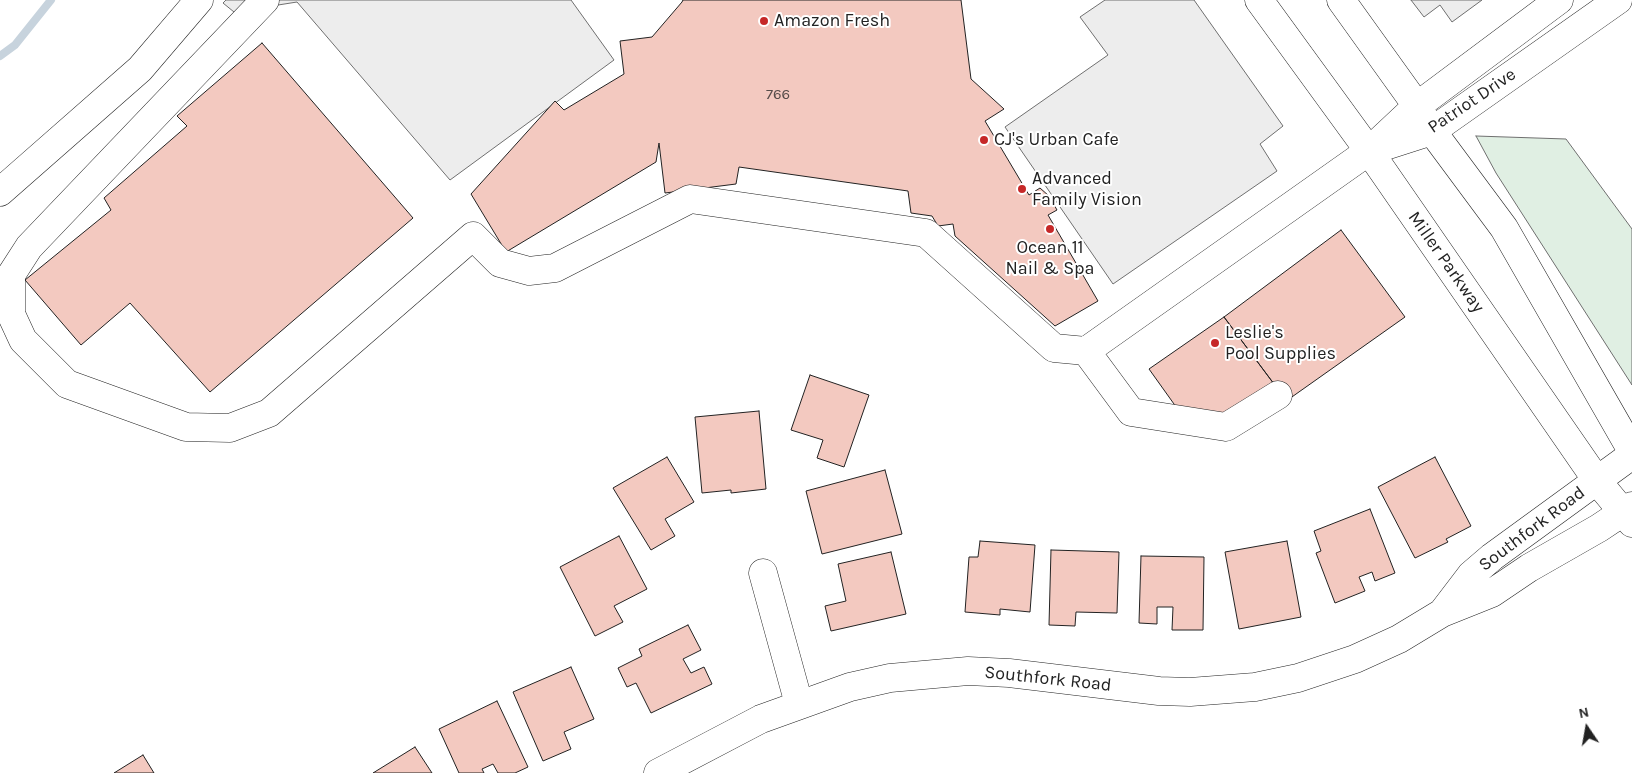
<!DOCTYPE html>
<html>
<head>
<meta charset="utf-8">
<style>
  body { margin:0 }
  #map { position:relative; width:1632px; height:773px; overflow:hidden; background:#fff; font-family:Karla,sans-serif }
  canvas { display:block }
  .north { position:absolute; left:1562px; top:703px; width:50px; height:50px; -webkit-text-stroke:4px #fff; paint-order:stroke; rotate:348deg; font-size:14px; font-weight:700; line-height:20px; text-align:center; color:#222 }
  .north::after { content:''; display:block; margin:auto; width:18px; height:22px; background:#222; clip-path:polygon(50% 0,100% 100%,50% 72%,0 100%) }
</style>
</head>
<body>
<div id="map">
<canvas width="1632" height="773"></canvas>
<div class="north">N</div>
</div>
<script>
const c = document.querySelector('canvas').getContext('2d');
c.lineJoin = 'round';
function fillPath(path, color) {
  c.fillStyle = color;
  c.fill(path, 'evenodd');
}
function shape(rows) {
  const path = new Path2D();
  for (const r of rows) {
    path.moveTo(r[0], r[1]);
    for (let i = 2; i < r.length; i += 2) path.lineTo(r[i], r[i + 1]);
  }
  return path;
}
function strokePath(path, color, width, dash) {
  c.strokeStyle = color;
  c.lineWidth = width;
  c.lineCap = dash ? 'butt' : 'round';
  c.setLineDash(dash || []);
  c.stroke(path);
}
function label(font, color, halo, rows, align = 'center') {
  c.font = font + ' Karla,sans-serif';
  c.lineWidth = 4;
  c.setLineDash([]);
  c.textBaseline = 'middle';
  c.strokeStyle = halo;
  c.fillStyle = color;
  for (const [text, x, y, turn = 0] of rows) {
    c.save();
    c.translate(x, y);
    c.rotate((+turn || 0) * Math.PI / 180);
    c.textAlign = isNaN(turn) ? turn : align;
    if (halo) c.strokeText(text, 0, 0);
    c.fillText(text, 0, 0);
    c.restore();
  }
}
const green = shape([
  [1476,136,1566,139,1632,229,1632,385,1496,173,1476,136]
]);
const parking = shape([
  [226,0,571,0,614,60,450,180,297,2,234,12,223,3,226,0],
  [1105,0,1194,0,1283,126,1260,144,1277,171,1113,284,1005,127,1108,55,1080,17,1105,0],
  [1411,0,1482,0,1452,22,1440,5,1424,17,1411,0]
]);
const stream = shape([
  [0,56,15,45,51,0]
]);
const building = shape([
  [683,0,961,0,971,79,1004,109,985,121,1029,195,1040,188,1049,196,1057,210,1048,215,1098,301,1055,326,955,236,953,224,938,226,932,216,911,213,908,191,739,167,736,184,665,193,659,143,656,162,506,252,471,194,555,101,564,110,624,74,620,41,652,37,682,2,683,0],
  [262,43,413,218,210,392,130,303,81,345,25,280,111,210,104,198,187,126,177,116,262,43],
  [1341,230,1405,317,1289,399,1274,384,1224,317,1341,230],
  [1224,317,1274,384,1224,420,1179,411,1149,369,1224,317],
  [810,375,869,395,844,467,817,458,823,440,791,430,810,375],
  [759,411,766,489,731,493,731,490,702,493,695,417,759,411],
  [667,457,694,502,665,519,675,536,651,550,613,488,667,457],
  [1435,457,1471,526,1446,539,1448,542,1415,558,1378,487,1435,457],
  [885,470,902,534,822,554,806,491,885,470],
  [1370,509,1395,573,1375,581,1372,572,1359,577,1365,591,1335,603,1316,553,1321,551,1314,531,1370,509],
  [619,536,647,589,614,606,623,622,595,636,560,567,619,536],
  [980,541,1035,545,1030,612,1000,609,1000,615,965,612,969,557,978,557,980,541],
  [1287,541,1301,617,1239,629,1225,552,1287,541],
  [1051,550,1119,552,1117,613,1076,612,1075,626,1049,625,1051,550],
  [891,552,906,614,831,631,825,606,846,601,838,564,891,552],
  [1141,556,1204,557,1203,630,1172,630,1173,607,1157,607,1157,624,1139,623,1141,556],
  [688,625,701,650,683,659,691,673,704,667,712,684,651,713,636,683,627,687,618,668,642,656,639,649,688,625],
  [571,667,594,719,564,732,571,749,543,761,513,692,571,667],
  [497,701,528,767,515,773,498,773,493,764,482,769,484,773,459,773,439,729,497,701],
  [415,747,432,773,373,773,415,747],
  [143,755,154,773,114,773,143,755]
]);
const minor = shape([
  [265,0,29,247,11,275,11,314,23,340,67,384,186,427,230,428,269,413,473,236,500,263,529,271,555,268,690,199,926,233,1054,348,1086,351,1131,412,1226,427,1278,395],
  [1259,0,1369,151,1598,482,1632,523],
  [1341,0,1417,106,1432,131,1504,228,1632,451],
  [1376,149,1432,131,1618,0],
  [0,192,140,69,199,0],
  [1086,351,1369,151,1417,106,1559,0],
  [763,573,799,704],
  [1442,613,1471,575,1492,557,1632,455],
  [658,773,761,719,850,687,890,678,968,671,1009,673,1159,691,1190,692,1255,687,1298,678,1355,659,1399,639,1442,613,1492,593,1529,568,1599,528,1632,506]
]);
const markers = [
  [764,21,5,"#c62828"],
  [984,140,5,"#c62828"],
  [1022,189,5,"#c62828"],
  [1050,229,5,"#c62828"],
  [1215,343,5,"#c62828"]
];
const numberNames = [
  ["766",778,95]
];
const poiNames = [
  ["Amazon Fresh",774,21],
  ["CJ's Urban Cafe",994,140],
  ["Advanced",1032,179],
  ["Family Vision",1032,200],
  ["Ocean 11",1050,248,"center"],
  ["Nail & Spa",1050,269,"center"],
  ["Leslie's",1225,333],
  ["Pool Supplies",1225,354]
];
const streetNames = [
  ["Patriot Drive",1472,101,-34],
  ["Miller Parkway",1446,262,55],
  ["Southfork Road",1532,529,-37],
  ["Southfork Road",1048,679,6]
];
fillPath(green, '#e0efe3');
strokePath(green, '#6f6f6f', 1);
fillPath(parking, '#ededed');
strokePath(parking, '#6f6f6f', 1);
strokePath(stream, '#c7d3dd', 8);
fillPath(building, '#f3c9c0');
strokePath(building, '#222', 1);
strokePath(minor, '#222', 29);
strokePath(minor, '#fff', 28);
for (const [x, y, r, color] of markers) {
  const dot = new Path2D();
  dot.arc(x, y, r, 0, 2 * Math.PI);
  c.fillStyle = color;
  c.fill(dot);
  strokePath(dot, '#fff', 2);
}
label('15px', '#564c4a', null, numberNames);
label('18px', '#222', '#fff', poiNames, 'left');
label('18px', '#222', '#fff', streetNames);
</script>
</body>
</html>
